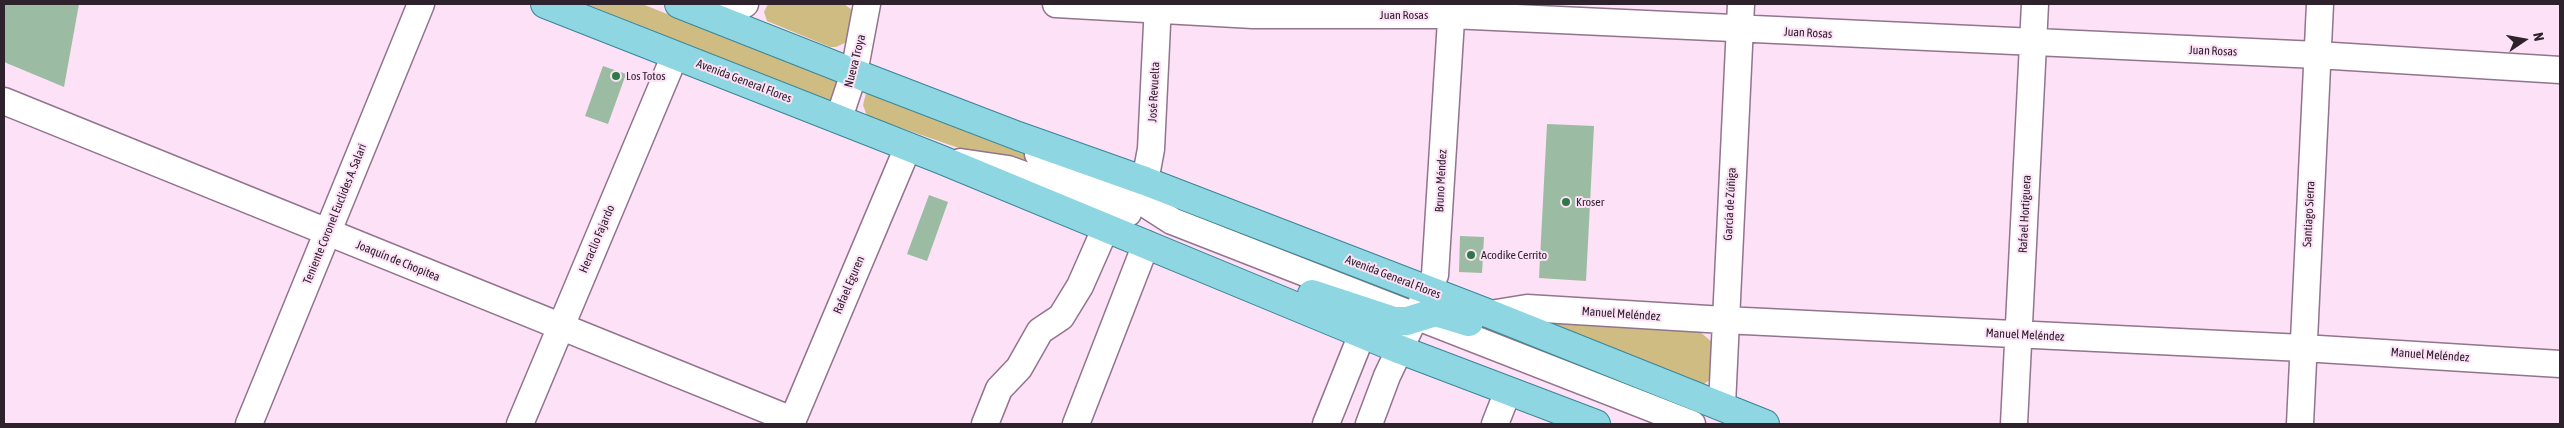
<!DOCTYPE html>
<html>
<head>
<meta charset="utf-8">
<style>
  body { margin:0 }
  #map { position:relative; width:2564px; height:428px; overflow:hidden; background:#fce1f7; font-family:"Asap Condensed",sans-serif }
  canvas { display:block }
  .frame { position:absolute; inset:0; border:5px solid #2e222c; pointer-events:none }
  .north { position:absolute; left:2499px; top:15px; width:50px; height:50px; -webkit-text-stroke:4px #fce1f7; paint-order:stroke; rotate:78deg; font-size:14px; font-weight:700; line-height:20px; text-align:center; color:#2e222c }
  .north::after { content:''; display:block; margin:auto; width:18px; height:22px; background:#2e222c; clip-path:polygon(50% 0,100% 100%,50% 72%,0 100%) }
</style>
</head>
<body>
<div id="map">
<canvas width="2564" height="428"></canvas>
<div class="frame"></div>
<div class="north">N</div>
</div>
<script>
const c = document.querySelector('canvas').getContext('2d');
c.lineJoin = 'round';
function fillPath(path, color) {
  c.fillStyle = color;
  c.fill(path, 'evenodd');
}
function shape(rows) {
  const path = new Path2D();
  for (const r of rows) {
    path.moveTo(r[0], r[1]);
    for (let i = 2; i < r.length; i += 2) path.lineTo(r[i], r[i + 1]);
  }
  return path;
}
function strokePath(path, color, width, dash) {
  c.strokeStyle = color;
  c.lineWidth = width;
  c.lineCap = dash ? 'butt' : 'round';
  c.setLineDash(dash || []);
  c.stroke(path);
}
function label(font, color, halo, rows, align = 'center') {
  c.font = font + ' "Asap Condensed",sans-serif';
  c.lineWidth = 4;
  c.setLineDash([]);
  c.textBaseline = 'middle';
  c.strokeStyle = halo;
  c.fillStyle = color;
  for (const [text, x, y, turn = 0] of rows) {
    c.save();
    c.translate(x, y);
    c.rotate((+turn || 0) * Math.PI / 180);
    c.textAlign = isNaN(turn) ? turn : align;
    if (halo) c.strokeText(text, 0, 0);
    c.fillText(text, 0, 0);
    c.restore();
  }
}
const green = shape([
  [586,4,642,4,839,82,836,104],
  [768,4,844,4,852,10,853,18,849,41,836,47,830,47,767,21,764,12],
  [866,93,1026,155,1119,196,1019,169,867,116,863,105],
  [1549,322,1699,331,1713,343,1711,379,1701,386,1548,324]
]);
const building = shape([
  [4,4,79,4,64,87,4,62],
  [603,66,626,74,608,124,585,116],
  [1547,124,1594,126,1586,281,1539,278],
  [929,195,948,202,927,261,907,254],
  [1460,236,1484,237,1482,273,1459,272]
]);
const minor = shape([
  [1056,4,1253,15,1451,15,2317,55,2560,70],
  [719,20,745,4],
  [4,101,792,420],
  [839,118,854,73,867,4],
  [1038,154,1144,203,1172,221,1692,424],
  [960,162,1008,169,1128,213],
  [1145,181,1151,149,1158,4],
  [1490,314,1527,308,1724,320,2303,348,2560,364],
  [1722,405,1741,4],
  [249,424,421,4],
  [520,424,675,55],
  [791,424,908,147],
  [985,424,999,389,1019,368,1040,331,1061,317,1080,286,1106,227],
  [1076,424,1146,244],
  [1326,424,1362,334],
  [1369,424,1387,376,1435,275,1452,4],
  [1495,424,1508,391],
  [2014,424,2035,4],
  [2300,424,2320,4]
]);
const major = shape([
  [545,4,942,160,1401,350,1596,424],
  [679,4,854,73,1018,136,1145,181,1490,314,1765,424],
  [1312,294,1394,321,1407,321,1436,312,1469,322]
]);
const markers = [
  [616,76,5,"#2e7947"],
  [1566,202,5,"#2e7947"],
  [1471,255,5,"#2e7947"]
];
const streetNames = [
  ["Juan Rosas",1404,15],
  ["Juan Rosas",1808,33,3],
  ["Juan Rosas",2213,51,2],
  ["Nueva Troya",855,61,-76],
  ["Avenida General Flores",744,81,21],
  ["José Revuelta",1154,92,-87],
  ["Bruno Méndez",1441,181,-87],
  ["García de Zúñiga",1730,204,-87],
  ["Teniente Coronel Euclides A. Salari",335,214,-68],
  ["Rafael Hortiguera",2025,214,-87],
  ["Santiago Sierra",2309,214,-87],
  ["Heraclio Fajardo",597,239,-67],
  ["Joaquín de Chopitea",398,261,22],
  ["Avenida General Flores",1393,277,21],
  ["Rafael Eguren",849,285,-67],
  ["Manuel Meléndez",1621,314,4],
  ["Manuel Meléndez",2025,335,3],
  ["Manuel Meléndez",2430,355,4]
];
const poiNames = [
  ["Los Totos",626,76],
  ["Kroser",1576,202],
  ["Acodike Cerrito",1481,255]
];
fillPath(green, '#cfbc83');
fillPath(building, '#9bbca2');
strokePath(minor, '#92748d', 29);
strokePath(major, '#3a8596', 30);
strokePath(minor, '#fff', 26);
strokePath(major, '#8dd6e2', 28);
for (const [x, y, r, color] of markers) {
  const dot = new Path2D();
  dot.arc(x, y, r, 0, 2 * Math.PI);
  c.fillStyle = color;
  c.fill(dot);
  strokePath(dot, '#fce1f7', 2);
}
label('12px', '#2e222c', '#fce1f7', streetNames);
label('12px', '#2e222c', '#fce1f7', poiNames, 'left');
</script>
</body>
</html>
